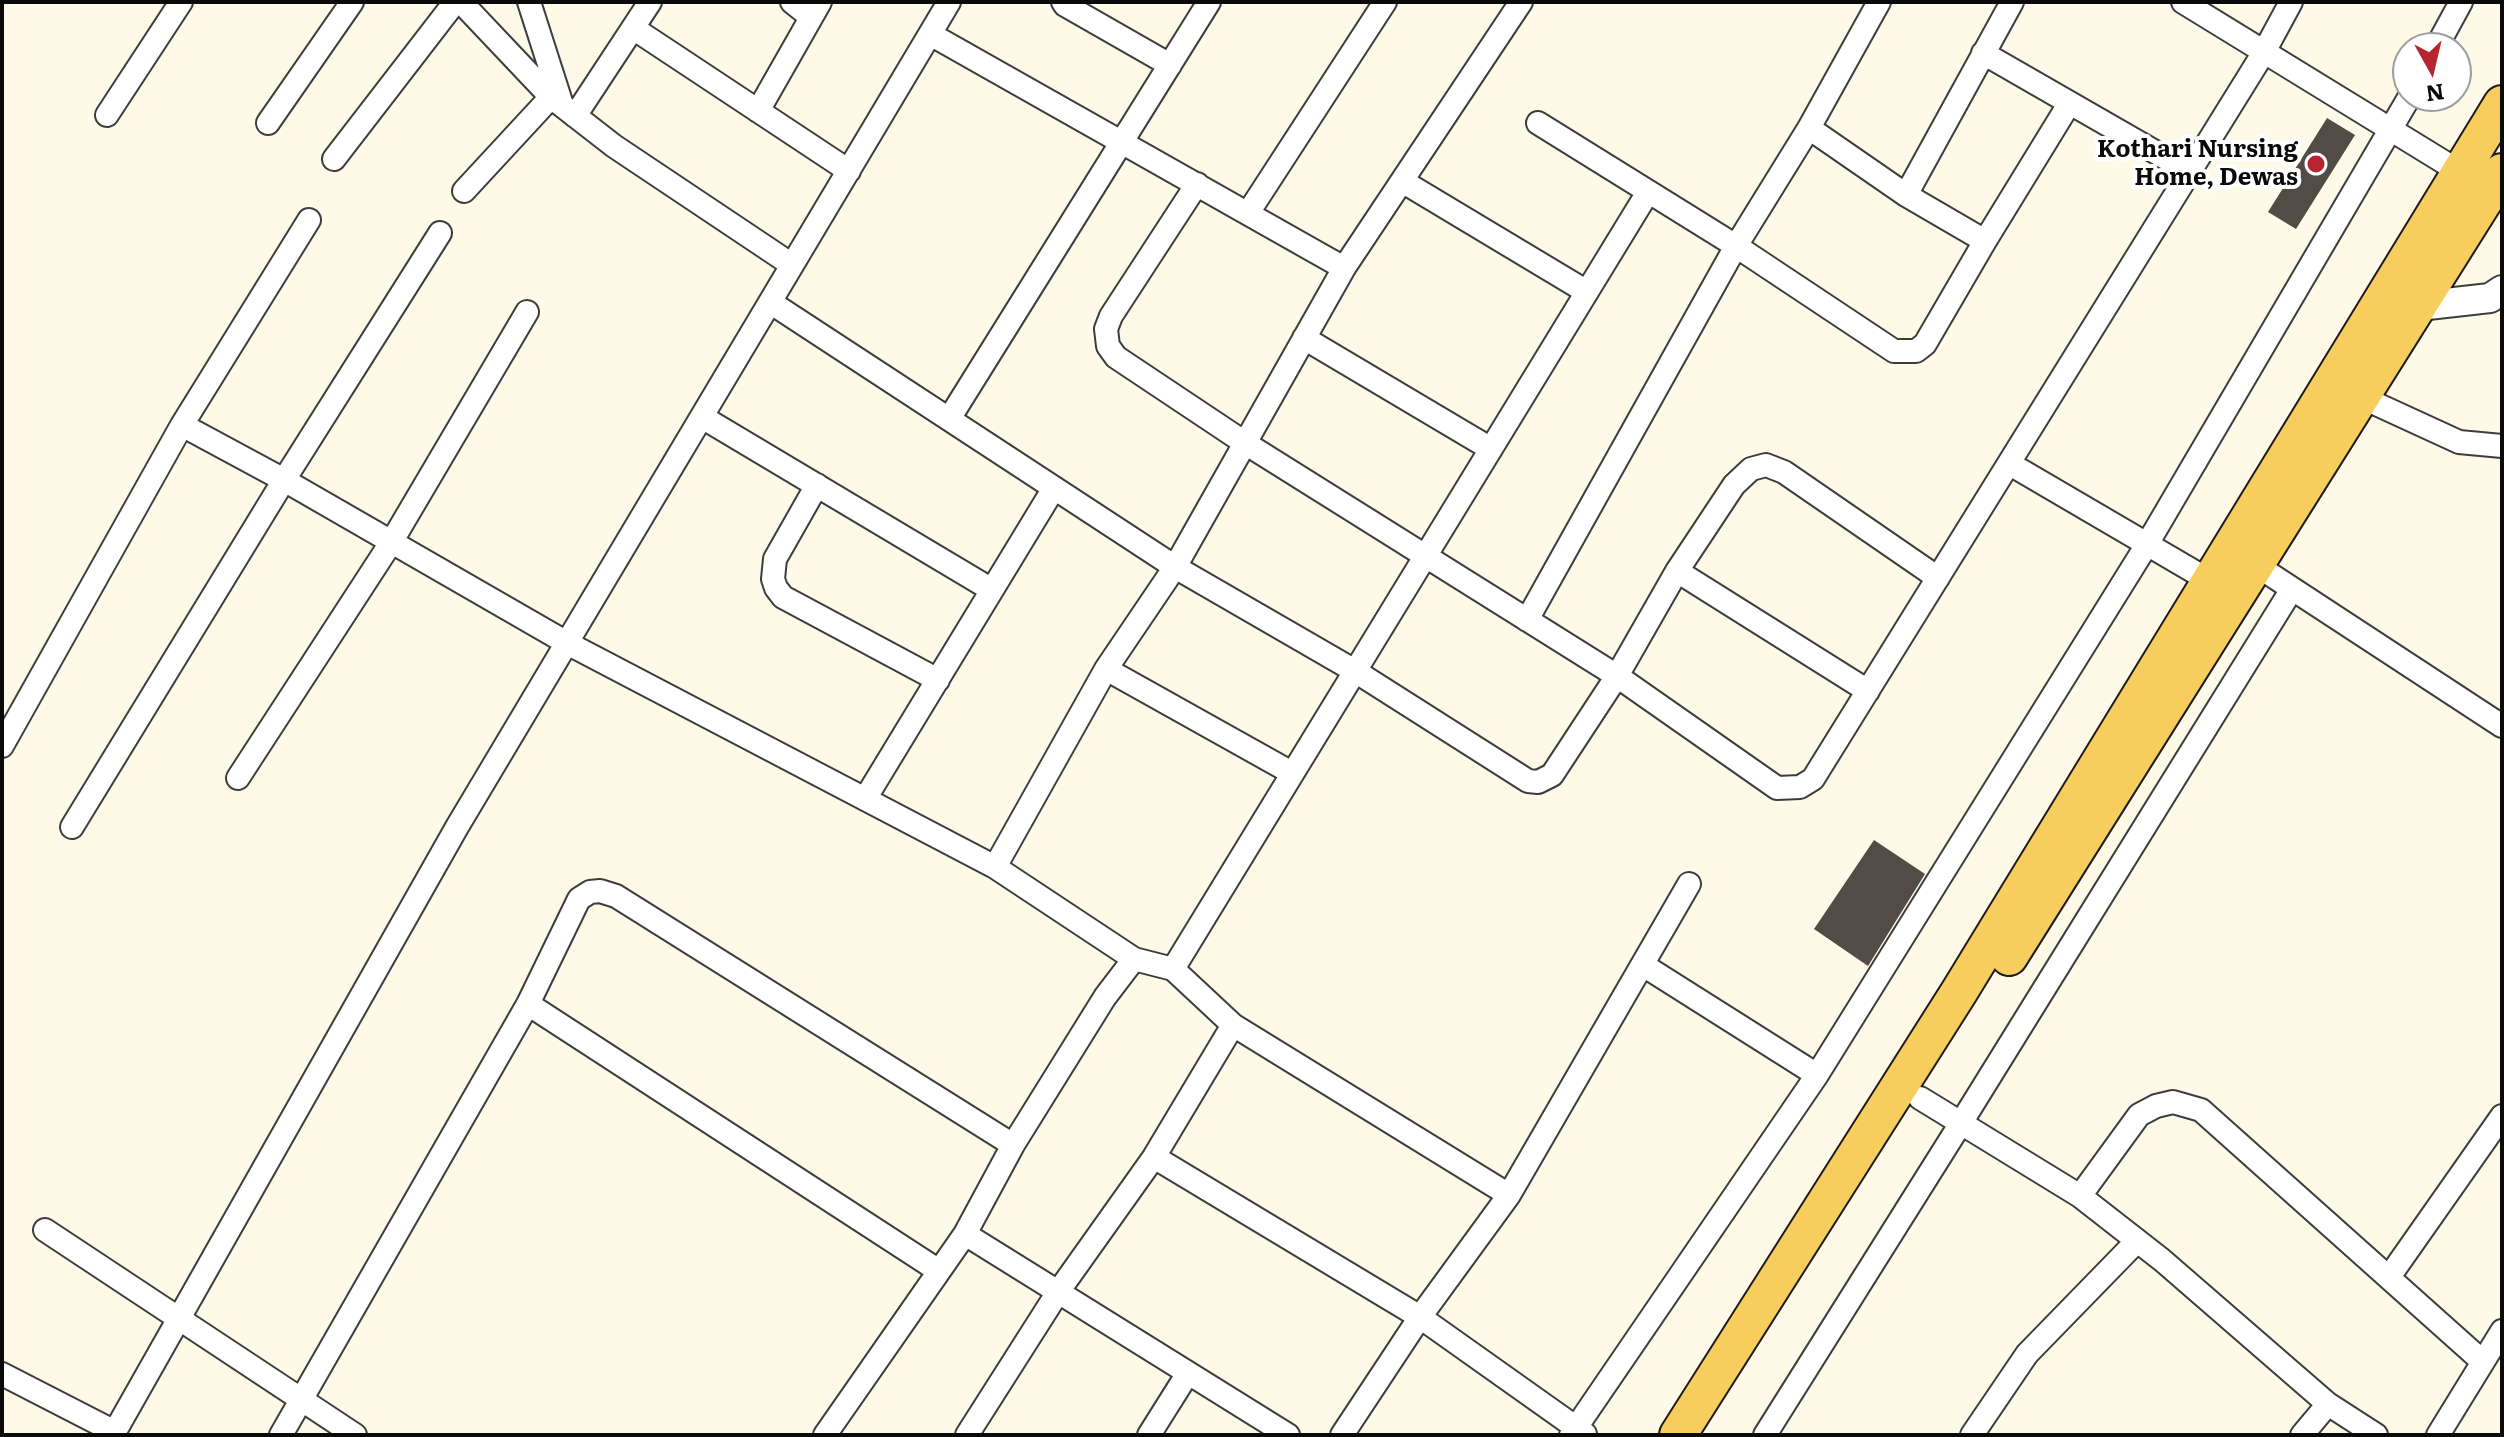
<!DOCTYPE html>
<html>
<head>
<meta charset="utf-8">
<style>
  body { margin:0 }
  #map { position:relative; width:2504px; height:1437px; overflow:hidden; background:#fff9e7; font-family:Literata,serif }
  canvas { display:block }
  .frame { position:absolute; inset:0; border:4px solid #0a0a0a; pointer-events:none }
  .north { position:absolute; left:2392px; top:32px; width:80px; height:80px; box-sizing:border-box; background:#fff; border:2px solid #9d9d9d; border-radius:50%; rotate:172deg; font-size:22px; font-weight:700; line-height:32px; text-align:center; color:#0a0a0a }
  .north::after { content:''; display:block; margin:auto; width:28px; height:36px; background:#b72530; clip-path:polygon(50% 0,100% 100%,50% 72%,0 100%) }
</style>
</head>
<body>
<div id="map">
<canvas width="2504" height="1437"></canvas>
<div class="frame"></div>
<div class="north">N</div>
</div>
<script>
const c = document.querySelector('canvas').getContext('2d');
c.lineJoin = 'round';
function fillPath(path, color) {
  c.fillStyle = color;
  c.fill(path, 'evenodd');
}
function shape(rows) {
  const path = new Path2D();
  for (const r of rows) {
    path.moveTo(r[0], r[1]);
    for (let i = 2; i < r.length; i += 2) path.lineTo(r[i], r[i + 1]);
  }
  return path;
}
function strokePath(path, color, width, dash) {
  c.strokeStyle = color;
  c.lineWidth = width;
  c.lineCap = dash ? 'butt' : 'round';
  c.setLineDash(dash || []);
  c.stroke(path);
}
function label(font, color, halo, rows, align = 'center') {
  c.font = font + ' Literata,serif';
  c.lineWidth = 8;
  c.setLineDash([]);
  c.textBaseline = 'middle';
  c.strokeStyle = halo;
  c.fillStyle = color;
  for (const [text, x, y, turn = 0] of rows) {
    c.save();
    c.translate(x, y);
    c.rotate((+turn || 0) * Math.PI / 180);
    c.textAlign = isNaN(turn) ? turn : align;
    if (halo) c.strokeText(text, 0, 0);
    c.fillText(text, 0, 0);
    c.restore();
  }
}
const building = shape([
  [2327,118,2355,135,2296,229,2268,212],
  [1874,840,1925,874,1868,966,1814,929]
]);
const minor = shape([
  [461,2,551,97,614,146,792,265],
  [529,2,562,105],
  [792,2,811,17],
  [1063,2,1065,5,1170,65],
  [1879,2,1809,128,1906,195,1985,241,2069,104],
  [2183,2,2460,172],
  [633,28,849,171],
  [930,34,1344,268],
  [2436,48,2461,2],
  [1983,53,2190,172],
  [758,111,820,2],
  [107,115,181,2],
  [575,116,650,2],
  [268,123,352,2],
  [1538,123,1736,246,1894,351,1916,351,1925,344,1985,241],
  [334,159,455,2],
  [1402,181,1587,292],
  [1197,184,1111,316,1106,329,1108,346,1116,357,1245,443,1617,676,1777,788,1800,787,1813,779,2264,52,2291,2],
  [464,191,551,97],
  [1906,195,2012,2],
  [1248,213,1385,2],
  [770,302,1175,567,1355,671,1528,781,1538,782,1552,775,1617,676,1677,571,1734,485,1751,469,1766,465,1784,472,1938,578],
  [1304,338,1491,449],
  [2361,397,2459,442,2502,446],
  [702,417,992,590],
  [949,419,1209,2],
  [182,425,284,480,567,643,995,867,1134,959],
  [2010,464,2210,581],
  [817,485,775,559,773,579,776,588,783,597,938,680],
  [2256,565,2502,726],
  [1677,571,1868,691],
  [1527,620,1736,246,1809,128],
  [1106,669,1292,773],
  [2,746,182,425,309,220],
  [238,778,392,541,527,312],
  [865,799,1054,488],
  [72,827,284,480,440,233],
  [995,867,1106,669,1175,567,1344,268,1521,2],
  [1643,965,1817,1075],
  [1173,969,1233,1025,1509,1195],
  [528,1004,939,1271],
  [1920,1098,2080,1196,2162,1260,2328,1404],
  [1013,1145,1105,997,1134,959,1173,969,1648,192],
  [1154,1157,1420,1317,1585,1434],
  [2080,1196,2139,1115,2156,1106,2173,1102,2201,1110,2482,1361],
  [45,1230,355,1435],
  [2389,1277,2502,1116],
  [2,1374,115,1432],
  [113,1435,457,827,949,2],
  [281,1435,528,1004,579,899,590,892,600,891,616,896,1013,1145,965,1234],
  [825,1435,965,1234,1288,1435],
  [967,1435,1058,1292,1154,1157,1233,1025],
  [1149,1435,1188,1373],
  [1342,1435,1420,1317,1509,1195,1689,884],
  [1571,1435,1817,1075,2146,546,2410,96],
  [1765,1435,1961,1123,2292,589],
  [1972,1435,2027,1354,2137,1241],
  [2302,1435,2328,1404,2376,1435],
  [2438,1435,2502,1331]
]);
const tertiary = shape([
  [2419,306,2490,298,2502,290]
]);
const primary = shape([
  [2009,957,2502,172],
  [1678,1435,1959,992,2502,104]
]);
const markers = [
  [2316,164,10,"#b72530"]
];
const poiNames = [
  ["Kothari Nursing",2298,150],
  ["Home, Dewas",2298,178]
];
fillPath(building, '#524b46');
strokePath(minor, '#3d3d3d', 26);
strokePath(tertiary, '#3d3d3d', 32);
strokePath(primary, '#1b1b1b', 40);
strokePath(minor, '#fff', 22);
strokePath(tertiary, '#fff', 28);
strokePath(primary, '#f7cd5e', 36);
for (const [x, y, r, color] of markers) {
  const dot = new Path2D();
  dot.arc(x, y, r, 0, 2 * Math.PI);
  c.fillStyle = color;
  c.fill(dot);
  strokePath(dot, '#fff', 3);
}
label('bold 24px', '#0a0a0a', '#fff', poiNames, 'right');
</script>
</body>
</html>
